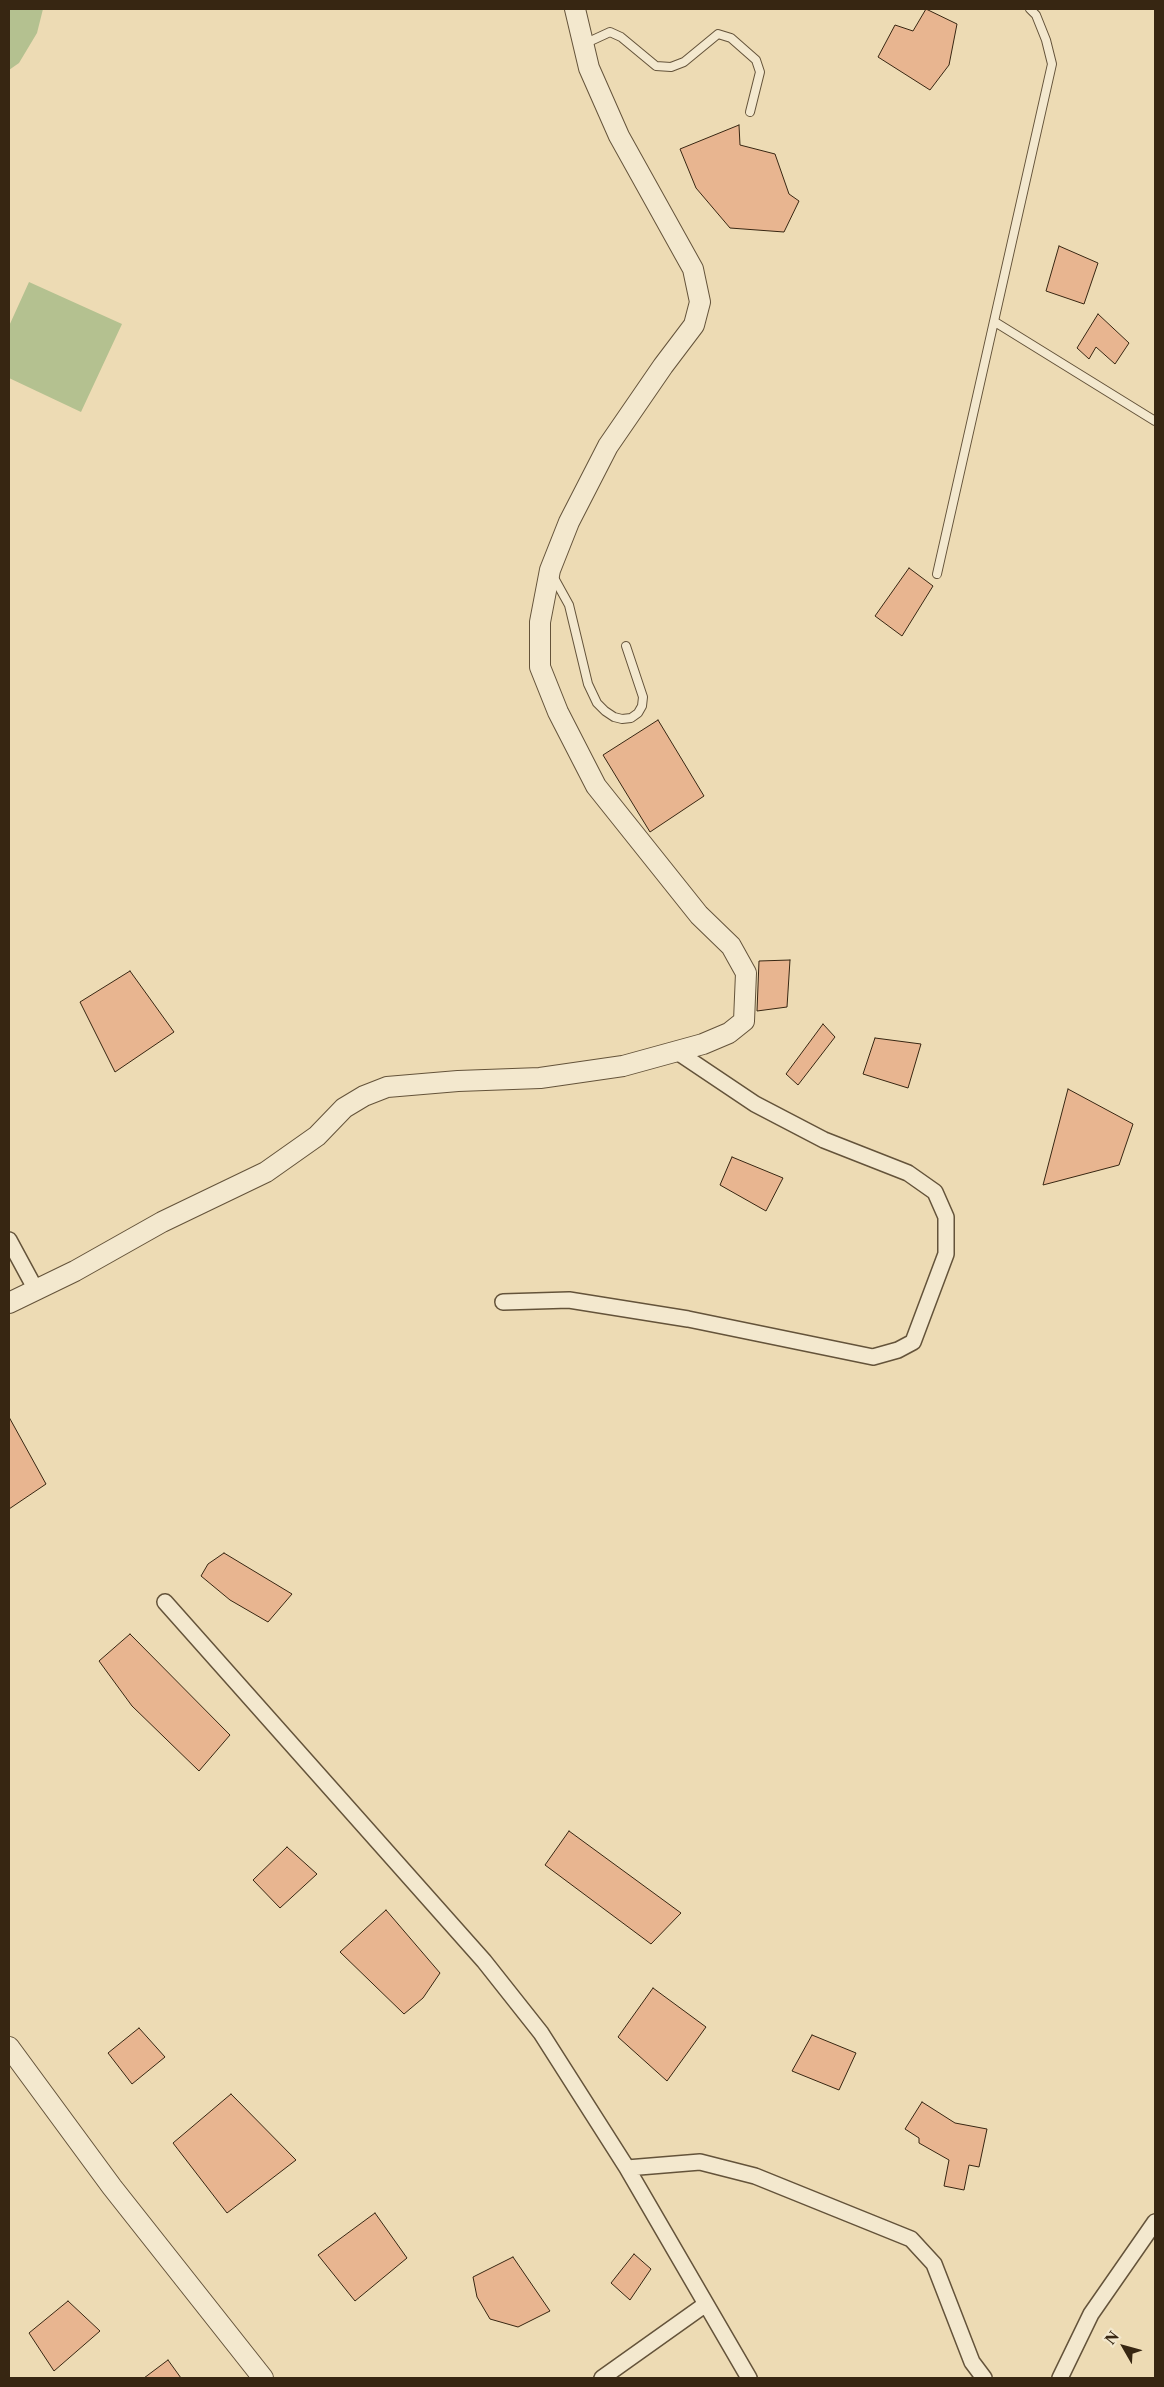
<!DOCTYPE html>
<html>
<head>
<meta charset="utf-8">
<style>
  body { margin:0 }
  #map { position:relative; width:1164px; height:2387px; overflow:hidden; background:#eddbb4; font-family:"Libre Caslon Text",serif }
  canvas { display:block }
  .frame { position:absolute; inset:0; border:10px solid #372612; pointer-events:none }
  .north { position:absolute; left:1099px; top:2322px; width:50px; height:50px; -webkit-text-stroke:4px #f3e8ce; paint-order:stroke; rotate:308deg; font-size:14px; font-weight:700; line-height:20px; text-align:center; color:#372612 }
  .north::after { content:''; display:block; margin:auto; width:18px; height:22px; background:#372612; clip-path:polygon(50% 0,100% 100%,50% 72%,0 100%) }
</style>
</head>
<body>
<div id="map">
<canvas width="1164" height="2387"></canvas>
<div class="frame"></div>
<div class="north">N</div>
</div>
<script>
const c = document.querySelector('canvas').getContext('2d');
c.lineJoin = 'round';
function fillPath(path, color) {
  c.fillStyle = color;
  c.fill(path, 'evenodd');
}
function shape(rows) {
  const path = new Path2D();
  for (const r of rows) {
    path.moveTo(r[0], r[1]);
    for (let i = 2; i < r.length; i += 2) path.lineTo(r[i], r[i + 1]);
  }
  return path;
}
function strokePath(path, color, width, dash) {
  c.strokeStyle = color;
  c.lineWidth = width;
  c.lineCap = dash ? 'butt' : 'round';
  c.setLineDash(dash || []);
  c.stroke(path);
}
const green = shape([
  [9,9,43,9,37,33,19,63,9,70],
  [29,282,122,324,81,412,9,378,9,326]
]);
const building = shape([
  [926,9,957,24,949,65,930,90,878,57,895,25,913,31,926,9],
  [739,125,740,145,775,154,789,194,799,201,784,232,730,228,696,188,680,149,739,125],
  [1059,246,1098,263,1084,304,1046,291,1059,246],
  [1098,314,1129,343,1115,364,1096,347,1089,359,1077,348,1098,314],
  [909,568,933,586,902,636,875,616,909,568],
  [658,720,704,796,650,832,603,755,658,720],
  [790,960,787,1007,757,1011,759,961,790,960],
  [130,971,174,1032,115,1072,80,1002,130,971],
  [823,1024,835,1037,798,1085,786,1074,823,1024],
  [875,1038,921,1044,908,1088,863,1074,875,1038],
  [1068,1089,1133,1124,1119,1165,1043,1185,1068,1089],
  [732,1157,783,1178,766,1211,720,1185,732,1157],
  [9,1417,46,1484,9,1509,9,1417],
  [224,1553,292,1594,268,1622,230,1600,201,1576,208,1564,224,1553],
  [130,1634,230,1735,199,1771,132,1706,99,1661,130,1634],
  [569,1831,681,1913,651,1944,545,1865,569,1831],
  [287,1847,317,1874,280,1908,253,1880,287,1847],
  [386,1910,440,1973,423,1998,404,2014,340,1952,386,1910],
  [653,1988,706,2027,667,2081,618,2037,653,1988],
  [139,2028,165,2057,132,2084,108,2053,139,2028],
  [812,2035,856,2053,839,2090,792,2071,812,2035],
  [231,2094,296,2160,227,2213,173,2143,231,2094],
  [922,2102,955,2123,987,2129,979,2167,969,2165,964,2190,944,2186,949,2160,919,2143,919,2138,905,2129,922,2102],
  [375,2213,407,2258,355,2301,318,2255,375,2213],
  [634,2254,651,2269,630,2300,611,2283,634,2254],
  [513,2257,550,2311,518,2327,490,2319,477,2297,473,2277,513,2257],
  [68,2301,100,2331,54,2371,29,2333,68,2301],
  [168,2360,181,2378,144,2378,168,2360]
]);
const service = shape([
  [584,44,610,32,621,37,656,66,671,67,684,62,718,34,731,38,756,60,760,72,750,112],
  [995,322,1155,421],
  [937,574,1052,64,1046,40,1036,15,1030,9],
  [553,576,569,605,588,684,597,703,605,711,614,717,622,719,631,718,638,713,642,706,643,697,626,646]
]);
const minor = shape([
  [9,1240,36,1290],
  [503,1302,569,1300,688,1319,873,1357,898,1350,913,1342,946,1254,946,1217,935,1192,908,1173,824,1140,755,1104,676,1051],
  [165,1602,484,1961,541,2033,627,2168,749,2378],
  [627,2168,700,2162,755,2176,911,2239,934,2264,972,2362,984,2378],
  [602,2378,706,2304],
  [1060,2378,1091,2314,1155,2222]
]);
const tertiary = shape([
  [9,1303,75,1271,162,1222,266,1172,317,1136,344,1108,364,1096,387,1087,458,1081,540,1078,623,1066,703,1044,729,1033,744,1021,746,973,731,946,699,915,596,786,558,712,540,667,540,622,550,570,569,522,608,446,663,366,694,325,700,302,693,269,619,136,589,68,575,9],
  [9,2047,112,2187,263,2378]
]);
fillPath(green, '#b4c190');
fillPath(building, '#e8b590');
strokePath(building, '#372612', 1);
strokePath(service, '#64533a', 10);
strokePath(minor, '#64533a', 18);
strokePath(tertiary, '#64533a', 22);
strokePath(service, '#f3e8ce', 8);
strokePath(minor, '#f3e8ce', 15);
strokePath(tertiary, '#f3e8ce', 20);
</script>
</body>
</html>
